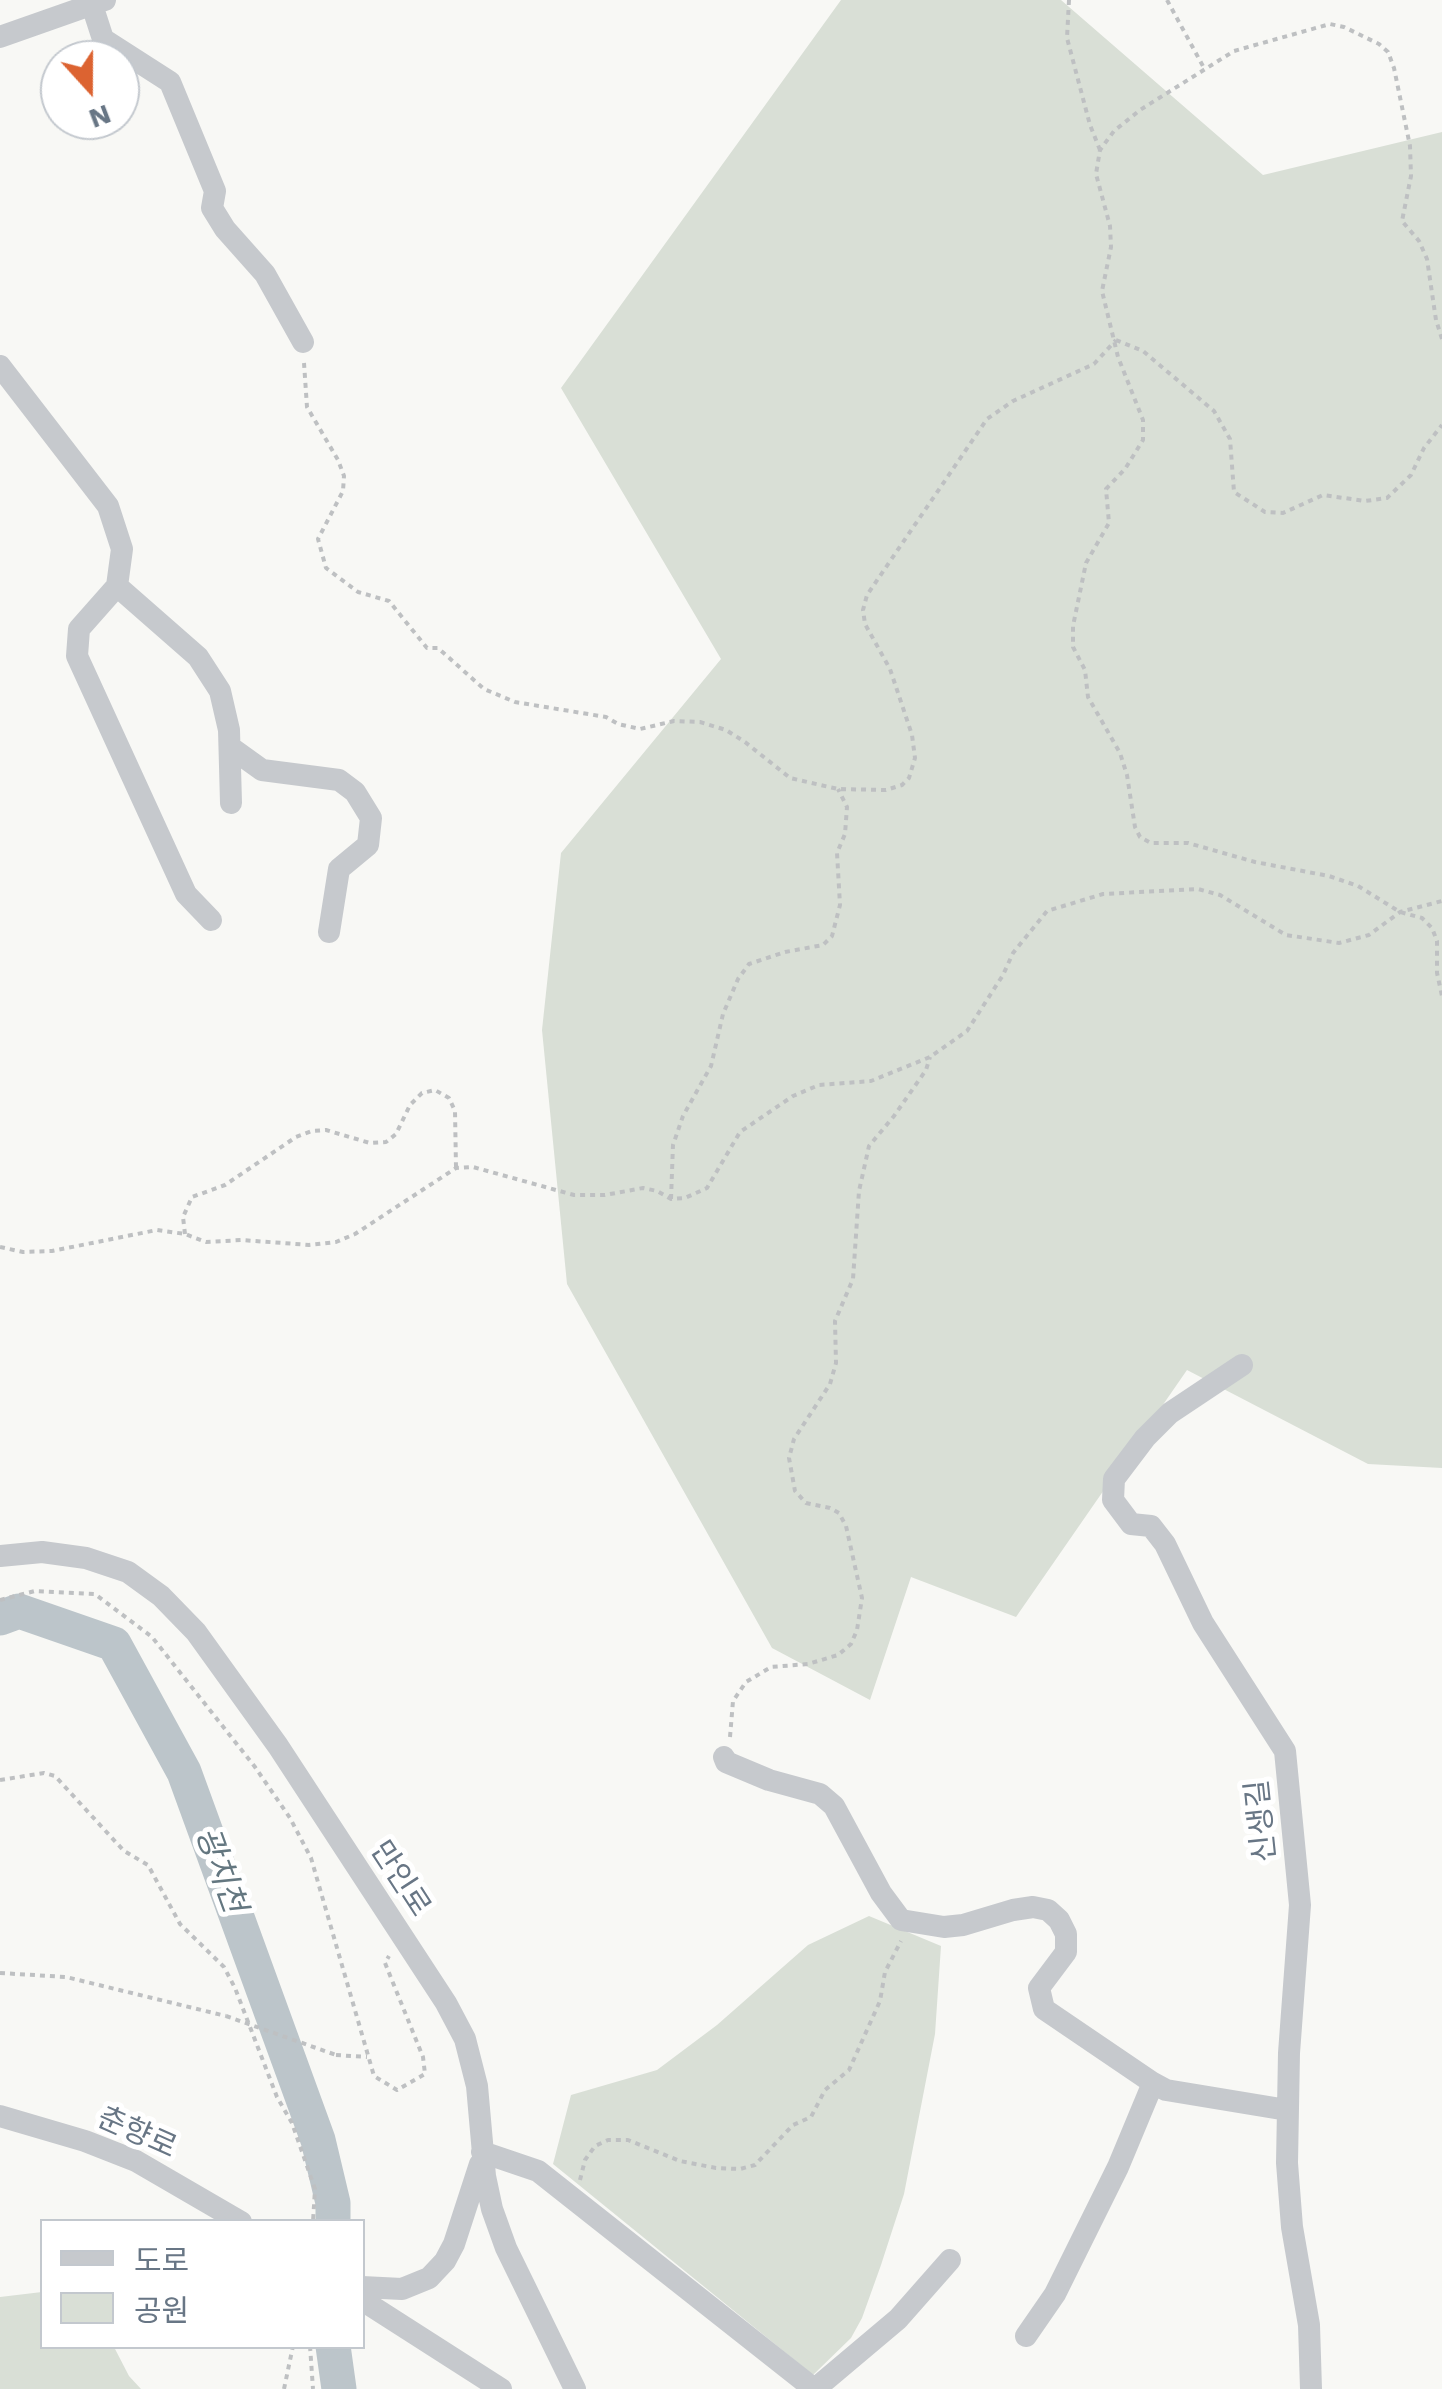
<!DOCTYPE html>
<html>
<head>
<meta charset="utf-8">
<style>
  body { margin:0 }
  #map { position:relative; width:1442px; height:2389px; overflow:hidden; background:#f8f8f5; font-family:"Work Sans","Noto Sans KR",sans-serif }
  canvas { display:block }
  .legend { position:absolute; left:40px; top:2219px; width:325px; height:130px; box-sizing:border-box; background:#fff; border:2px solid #c3c8ce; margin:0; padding:12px 18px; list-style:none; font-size:30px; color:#687685 }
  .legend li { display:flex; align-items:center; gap:20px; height:50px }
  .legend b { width:50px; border:2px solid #c3c8ce }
  .north { position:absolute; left:40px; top:40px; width:100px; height:100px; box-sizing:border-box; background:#fff; border:2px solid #c3c8ce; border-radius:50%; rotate:159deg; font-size:28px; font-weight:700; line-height:40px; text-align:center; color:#687685 }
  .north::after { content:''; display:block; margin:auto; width:35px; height:45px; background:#dc6331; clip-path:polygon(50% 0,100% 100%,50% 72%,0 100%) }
</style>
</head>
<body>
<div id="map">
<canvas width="1442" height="2389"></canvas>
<ul class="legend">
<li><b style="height:12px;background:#c6c9cd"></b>도로</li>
<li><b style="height:28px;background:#d9dfd6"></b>공원</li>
</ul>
<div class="north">N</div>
</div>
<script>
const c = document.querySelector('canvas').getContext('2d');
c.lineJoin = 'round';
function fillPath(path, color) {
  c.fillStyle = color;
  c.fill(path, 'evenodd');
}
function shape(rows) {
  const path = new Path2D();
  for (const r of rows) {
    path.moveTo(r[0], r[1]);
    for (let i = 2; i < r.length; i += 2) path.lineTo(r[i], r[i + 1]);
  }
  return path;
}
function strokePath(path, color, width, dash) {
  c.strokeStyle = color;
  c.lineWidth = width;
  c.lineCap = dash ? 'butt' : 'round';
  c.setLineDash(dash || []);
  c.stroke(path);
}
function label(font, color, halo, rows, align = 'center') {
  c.font = font + ' "Work Sans","Noto Sans KR",sans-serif';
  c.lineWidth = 10;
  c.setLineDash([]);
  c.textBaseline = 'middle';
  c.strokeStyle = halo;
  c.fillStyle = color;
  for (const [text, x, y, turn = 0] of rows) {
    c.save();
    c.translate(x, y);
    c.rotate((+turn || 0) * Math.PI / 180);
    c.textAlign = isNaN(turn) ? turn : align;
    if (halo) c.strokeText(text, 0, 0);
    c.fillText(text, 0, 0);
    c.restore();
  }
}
const green = shape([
  [841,0,1061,0,1263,175,1442,132,1442,1468,1368,1464,1187,1370,1016,1617,911,1577,870,1700,772,1648,567,1284,542,1030,561,853,721,659,561,388],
  [869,1916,941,1946,935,2034,904,2194,881,2265,862,2318,851,2338,813,2375,553,2164,571,2095,657,2070,717,2025,808,1945],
  [42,2292,42,2346,114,2347,129,2376,141,2389,0,2389,0,2297]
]);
const river = shape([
  [0,1618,19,1611,114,1644,184,1772,318,2140,333,2203,333,2222],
  [333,2346,339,2389]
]);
const path = shape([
  [1069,0,1067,38,1090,125,1100,150],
  [1167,0,1204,68],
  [1442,339,1436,320,1427,259,1419,241,1402,221,1411,176,1410,146,1394,68,1388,52,1379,44,1344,27,1330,24,1234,51,1140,110,1114,131,1100,150,1096,174,1110,226,1111,247,1102,291,1118,357,1143,420,1143,440,1125,469,1106,489,1109,523,1086,563,1073,626,1073,647,1085,670,1088,697,1120,753,1127,775,1135,827,1140,837,1151,843,1188,843,1255,862,1329,876,1358,886,1400,912,1422,918,1432,928,1437,941,1437,973,1442,996],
  [1116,340,1143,351,1214,411,1230,439,1234,492,1265,512,1283,513,1323,495,1365,501,1387,498,1411,475,1424,448,1442,425],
  [304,363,307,407,338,460,344,476,343,491,318,539,326,568,358,592,389,601,427,648,438,648,484,689,515,702,606,717,618,724,640,729,674,721,700,722,726,730,745,742,790,778,838,789,886,790,902,785,909,778,915,758,912,735,890,669,865,624,863,610,867,595,987,419,1013,401,1094,364,1116,340],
  [671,1199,673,1145,683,1116,711,1066,723,1014,738,979,749,964,785,952,823,945,832,936,840,905,837,853,845,834,847,807,838,789],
  [185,1234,183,1217,192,1197,225,1185,296,1137,312,1131,326,1130,370,1143,386,1142,396,1134,410,1105,422,1093,435,1090,449,1098,455,1111,456,1167],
  [0,1247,23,1252,52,1251,157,1230,185,1234,206,1242,242,1240,309,1245,336,1242,355,1234,456,1168,473,1167,574,1195,605,1195,643,1188,657,1191,671,1199,685,1198,707,1188,740,1132,793,1096,819,1085,871,1081,930,1057,967,1031,1003,975,1013,953,1047,911,1103,894,1198,889,1220,895,1286,935,1339,943,1369,935,1400,912,1442,901],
  [0,1600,35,1591,95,1594,152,1637,255,1767,290,1818,311,1858,374,2076,397,2090,425,2074,423,2057,385,1963,389,1956],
  [730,1737,733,1701,746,1682,771,1667,808,1664,838,1655,851,1644,857,1630,862,1598,846,1526,839,1513,830,1508,806,1503,795,1491,789,1458,794,1439,830,1384,836,1363,835,1321,853,1279,859,1191,869,1146,894,1116,926,1070,930,1057],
  [0,1780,44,1773,55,1776,124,1851,148,1865,180,1924,224,1967,235,1988,277,2097,292,2123,315,2189,313,2222],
  [0,1973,66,1977,226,2016],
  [336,2055,367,2057],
  [580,2180,585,2160,595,2146,608,2140,628,2140,680,2161,716,2168,740,2169,755,2165,793,2125,811,2117,825,2090,849,2070,880,2001,885,1972,901,1941],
  [310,2346,313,2389],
  [284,2389,293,2346]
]);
const minor = shape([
  [92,5,103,39,170,82,215,191,212,208,225,229,265,274,303,342],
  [0,37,105,0],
  [0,366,108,506,122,549,117,586,79,629,77,656,186,894,211,920],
  [117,586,198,657,220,691,229,730,231,803],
  [230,747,262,770,339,780,355,792,371,818,368,845,339,869,329,932],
  [1242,1365,1170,1413,1145,1438,1114,1479,1113,1500,1131,1524,1151,1526,1165,1544,1203,1623,1285,1751,1300,1905,1289,2053,1287,2163,1292,2227,1309,2325,1311,2389],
  [0,1556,42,1552,86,1558,128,1572,161,1596,196,1632,278,1746,446,2003,465,2039,477,2086,485,2176,492,2209,506,2248,575,2389],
  [724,1757,726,1762,769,1780,820,1794,834,1806,881,1893,901,1920,944,1927,963,1925,1013,1910,1033,1907,1048,1910,1059,1920,1066,1934,1066,1952,1039,1988,1044,2009,1153,2083,1166,2090,1287,2110],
  [0,2116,85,2141,136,2161,241,2222],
  [482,2152,538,2171,814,2389],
  [362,2287,402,2289,429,2278,445,2261,454,2244,480,2164],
  [362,2300,501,2389],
  [1026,2336,1055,2294,1118,2167,1153,2083],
  [815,2389,898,2319,950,2260]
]);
const pathBridge = shape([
  [226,2016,336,2055]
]);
const streetNames = [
  ["신생길",1262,1821,-96],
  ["만인로",400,1879,57],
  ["춘향로",137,2133,24]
];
const waterNames = [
  ["광치천",220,1870,70]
];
fillPath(green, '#d9dfd6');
strokePath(river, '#bcc5ca', 35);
strokePath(path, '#bec0c2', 4, [5, 5]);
strokePath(minor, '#c6c9cd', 22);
strokePath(pathBridge, '#bec0c2', 4, [5, 5]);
label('30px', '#687685', '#fff', streetNames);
label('italic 32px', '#647780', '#fff', waterNames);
</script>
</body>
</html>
